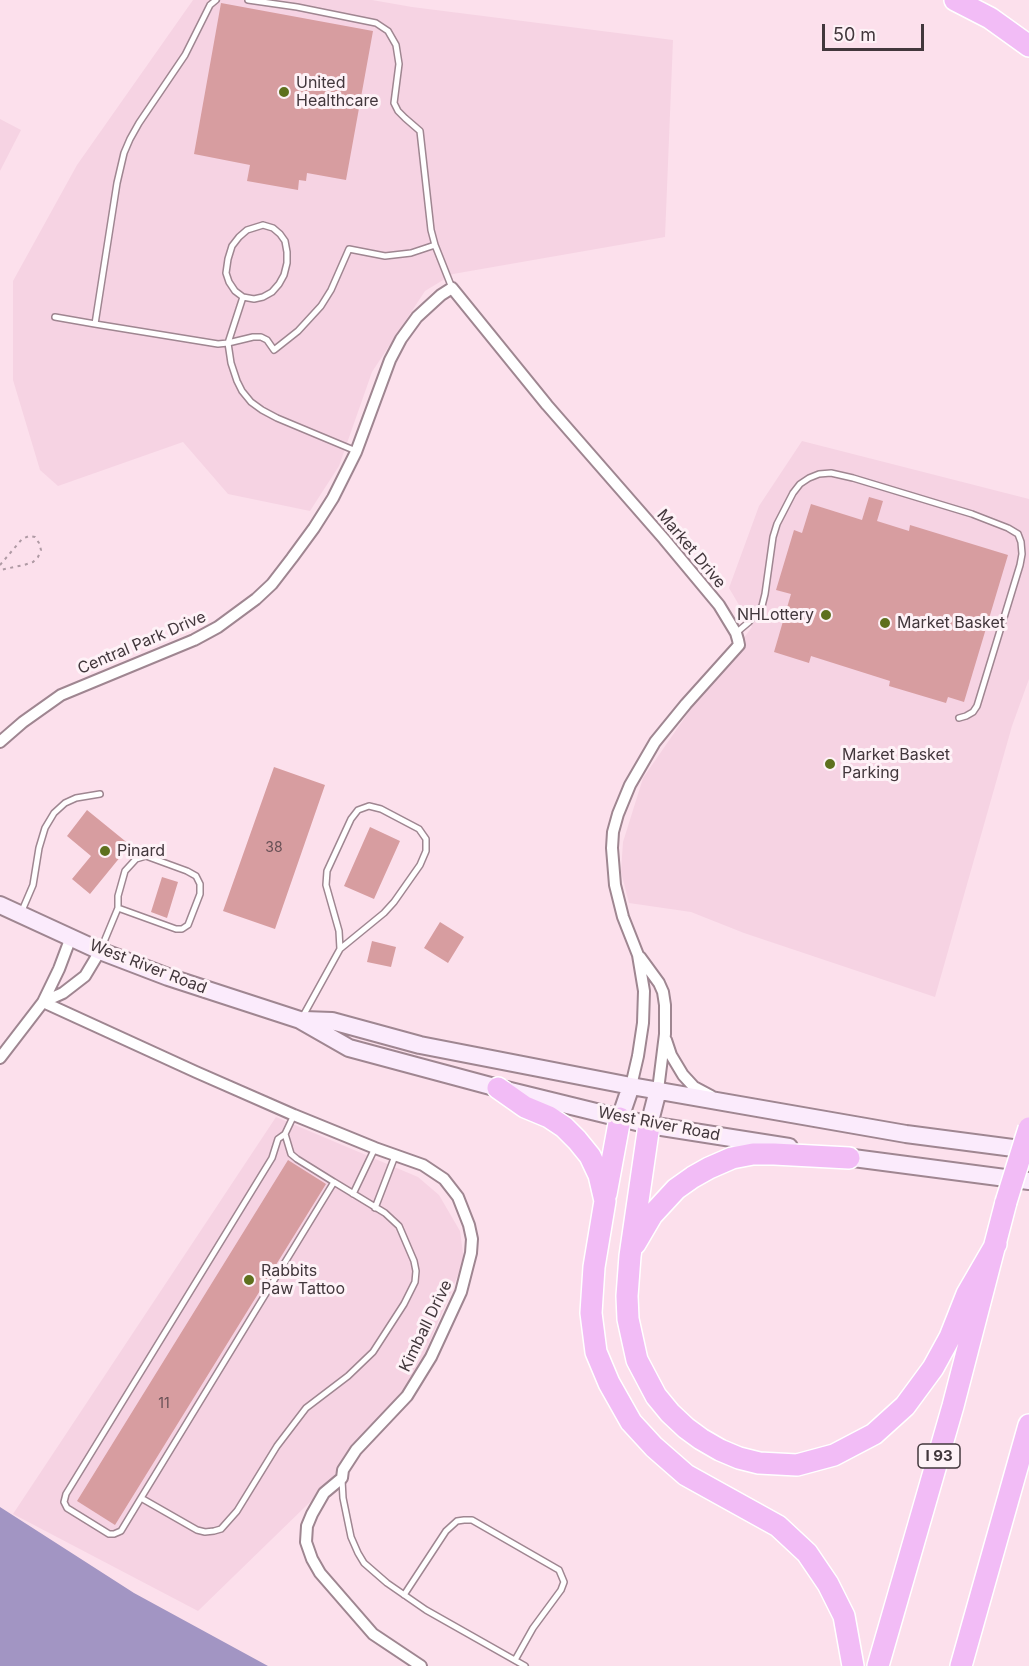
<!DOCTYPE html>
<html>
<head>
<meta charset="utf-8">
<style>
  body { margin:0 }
  #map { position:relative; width:1029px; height:1666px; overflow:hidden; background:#fce0ec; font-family:Inter,sans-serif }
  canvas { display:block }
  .scale { position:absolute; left:822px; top:24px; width:102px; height:27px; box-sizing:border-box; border:3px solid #42373c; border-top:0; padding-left:8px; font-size:18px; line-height:21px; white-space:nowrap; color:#42373c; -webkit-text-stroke:4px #fef2f7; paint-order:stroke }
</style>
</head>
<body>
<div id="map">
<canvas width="1029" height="1666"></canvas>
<div class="scale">50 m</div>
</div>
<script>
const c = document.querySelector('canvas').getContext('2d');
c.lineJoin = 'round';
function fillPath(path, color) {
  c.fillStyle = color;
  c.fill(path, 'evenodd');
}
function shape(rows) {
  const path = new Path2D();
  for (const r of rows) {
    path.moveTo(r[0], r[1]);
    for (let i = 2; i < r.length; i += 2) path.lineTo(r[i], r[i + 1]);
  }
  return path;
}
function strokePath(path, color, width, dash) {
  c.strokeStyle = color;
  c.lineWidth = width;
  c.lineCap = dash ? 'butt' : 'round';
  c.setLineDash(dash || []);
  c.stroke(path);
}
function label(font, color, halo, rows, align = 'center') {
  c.font = font + ' Inter,sans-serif';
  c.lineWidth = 6;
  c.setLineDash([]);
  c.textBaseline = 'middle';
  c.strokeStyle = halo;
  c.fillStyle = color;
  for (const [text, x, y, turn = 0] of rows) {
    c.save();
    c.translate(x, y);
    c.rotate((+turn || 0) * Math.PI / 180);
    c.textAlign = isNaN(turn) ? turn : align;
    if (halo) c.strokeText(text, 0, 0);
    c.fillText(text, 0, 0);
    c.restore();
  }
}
const built = shape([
  [193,0,372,0,412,7,673,40,665,237,453,274,425,291,372,372,339,466,310,511,228,494,183,442,58,486,40,470,13,380,13,281,77,165],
  [0,119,21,130,0,171],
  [802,441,1029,499,1029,679,1012,726,935,997,744,933,691,912,629,903,621,872,623,842,643,778,697,700,752,627,729,588,759,506],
  [276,1117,418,1177,439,1195,460,1231,464,1261,416,1374,359,1442,343,1470,198,1611,13,1514]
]);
const water = shape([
  [0,1507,134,1593,268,1666,0,1666]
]);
const building = shape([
  [221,3,373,31,346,180,307,173,306,181,299,180,298,190,247,181,250,165,194,154],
  [869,497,883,501,877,521,909,531,910,525,1008,555,964,702,948,697,946,703,889,686,890,681,811,656,809,663,774,652,791,594,776,590,794,530,802,533,811,504,862,520],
  [274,767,325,785,275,929,223,911],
  [87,810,130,845,90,894,72,879,91,856,67,836],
  [370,827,400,841,374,899,344,886],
  [162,877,178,882,167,918,151,912],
  [440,922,464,937,448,963,424,948],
  [372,941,396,947,391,967,367,962],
  [288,1160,326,1184,115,1525,77,1501]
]);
const path = shape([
  [0,565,22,539,29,536,35,537,39,543,41,550,38,557,33,562,24,565,0,570]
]);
const lane = shape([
  [216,0,210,5,185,55,139,123,130,139,124,153,117,183,95,324,218,344,228,343,231,363,237,381,242,391,251,402,262,410,277,418,356,451],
  [248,0,297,7,376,23,388,31,396,45,399,64,394,103,398,111,405,118,420,131,431,230,435,245,452,288],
  [263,225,273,228,280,234,285,241,287,252,287,263,284,275,279,284,272,292,263,297,254,299,243,297,235,291,229,282,226,273,228,259,232,246,239,237,247,230,263,225],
  [55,317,95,324],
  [228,343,253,337,261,337,267,340,274,350,298,331,321,306,331,290,349,249,385,256,411,253,435,245],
  [228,343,243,297],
  [736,633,749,622,762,606,765,594,773,537,777,524,793,493,800,484,809,478,819,474,831,473,853,478,972,514,1008,528,1018,534,1021,542,1022,554,1020,565,977,706,973,712,966,716,959,718],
  [21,913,33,885,39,848,45,828,54,813,65,803,76,798,100,794],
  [101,949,118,908,118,896,125,871,136,859,146,856,187,871,196,876,200,884,200,894,188,925,182,929,176,929,118,908],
  [303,1016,340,949,339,931,326,885,327,871,351,819,358,810,369,806,381,809,419,829,426,839,426,851,420,865,394,902,384,913,340,949],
  [285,1134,291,1154,297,1159,334,1182],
  [353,1194,375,1148],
  [375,1208,395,1156],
  [342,1480,343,1498,351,1537,358,1553,364,1563,387,1583,426,1610,525,1666],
  [141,1498,334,1182,385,1213,399,1226,414,1261,416,1271,415,1282,404,1304,373,1352,348,1376,306,1408,277,1446,237,1511,221,1529,214,1531,205,1532,197,1530,141,1498,121,1531,114,1534,109,1534,67,1508,64,1502,66,1494,272,1158,278,1139,285,1134,294,1115],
  [404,1595,446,1531,457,1521,464,1520,472,1520,479,1524,559,1570,564,1582,561,1590,533,1628,515,1660]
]);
const street = shape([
  [0,742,23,722,61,695,194,640,218,627,256,599,272,584,292,558,314,528,333,498,356,452,390,360,401,339,417,317,441,295,452,288,547,405,664,539,719,605,736,633,738,640,739,645,686,704,655,742,630,785,618,814,613,832,612,848,615,885,623,917,638,955,644,991,643,1023,638,1056,631,1086],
  [640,957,659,983,663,992,665,1005,665,1034,658,1090],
  [43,1002,196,1072,294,1115,375,1148,423,1165,444,1179,458,1197,469,1225,472,1239,471,1253,461,1292,431,1357,407,1396,356,1450,343,1470,342,1478,324,1493,312,1514,307,1526,306,1542,312,1559,320,1573,373,1634,421,1666],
  [43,1002,63,993,85,976,100,951],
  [666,1040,671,1055,683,1075,694,1087,711,1096],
  [0,1058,43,1002,59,969,71,937]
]);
const secondary = shape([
  [0,905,100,951,168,977,300,1020,349,1048,498,1088,649,1125,789,1147],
  [304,1020,332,1021,420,1045,631,1086,906,1134,1029,1150],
  [620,1118,631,1086],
  [649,1125,658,1090],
  [838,1156,1029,1181]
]);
const highway = shape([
  [955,0,990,18,1029,46],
  [498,1088,525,1107,549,1117,564,1127,577,1140,590,1156,599,1175,605,1201,594,1267,591,1313,596,1352,609,1383,631,1422,654,1447,686,1475,778,1526,807,1553,828,1584,844,1616,853,1666],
  [649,1125,630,1256,627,1296,628,1319,637,1360,656,1396,670,1413,686,1428,701,1439,720,1450,739,1458,759,1463,797,1465,834,1455,874,1434,905,1406,933,1368,950,1337,967,1294,996,1244],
  [606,1194,620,1118],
  [635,1244,652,1215,676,1189,693,1177,709,1168,732,1158,753,1154,774,1154,849,1158],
  [878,1666,953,1406,1006,1202],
  [961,1666,1029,1425]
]);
const highwayBridge = shape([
  [1006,1202,1029,1128]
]);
const markers = [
  [284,92,6,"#5e701d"],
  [826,615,6,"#5e701d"],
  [885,623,6,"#5e701d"],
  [830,764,6,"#5e701d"],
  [105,851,6,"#5e701d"],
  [249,1280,6,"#5e701d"]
];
const numberNames = [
  ["38",274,848],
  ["11",164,1404]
];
const shields = [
  [939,1456,42]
];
const shieldNames = [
  ["I 93",939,1456]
];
const poiNames = [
  ["United",296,83],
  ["Healthcare",296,101],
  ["NHLottery",814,615,"right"],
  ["Market Basket",897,623],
  ["Market Basket",842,755],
  ["Parking",842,773],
  ["Pinard",117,851],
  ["Rabbits",261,1271],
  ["Paw Tattoo",261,1289]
];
const streetNames = [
  ["Market Drive",691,549,50],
  ["Central Park Drive",142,643,-23],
  ["West River Road",148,967,21],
  ["West River Road",659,1124,11],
  ["Kimball Drive",426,1326,-64]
];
fillPath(built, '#f6d3e3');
fillPath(water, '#a295c3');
fillPath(building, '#d79da0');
strokePath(lane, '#9f8691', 8);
strokePath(street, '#9f8691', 14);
strokePath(secondary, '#9f8691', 20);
strokePath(highway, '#fff', 24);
strokePath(path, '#af9aa4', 2, [3, 4.5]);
strokePath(lane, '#fff', 5);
strokePath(street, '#fff', 10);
strokePath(secondary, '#fbebfc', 16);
strokePath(highway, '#f2bcf6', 21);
strokePath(highwayBridge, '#fff', 24, []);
strokePath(highwayBridge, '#f2bcf6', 21);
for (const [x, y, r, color] of markers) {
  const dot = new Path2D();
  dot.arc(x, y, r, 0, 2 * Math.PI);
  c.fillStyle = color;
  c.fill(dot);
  strokePath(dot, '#fef2f7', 2);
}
label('14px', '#675055', null, numberNames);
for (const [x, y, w] of shields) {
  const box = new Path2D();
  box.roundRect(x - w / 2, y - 12, w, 24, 4.5);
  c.fillStyle = '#fef2f7';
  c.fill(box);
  strokePath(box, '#42373c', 1.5);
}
label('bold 15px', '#42373c', null, shieldNames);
label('16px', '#42373c', '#fef2f7', poiNames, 'left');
label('16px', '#42373c', '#fef2f7', streetNames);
</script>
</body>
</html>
